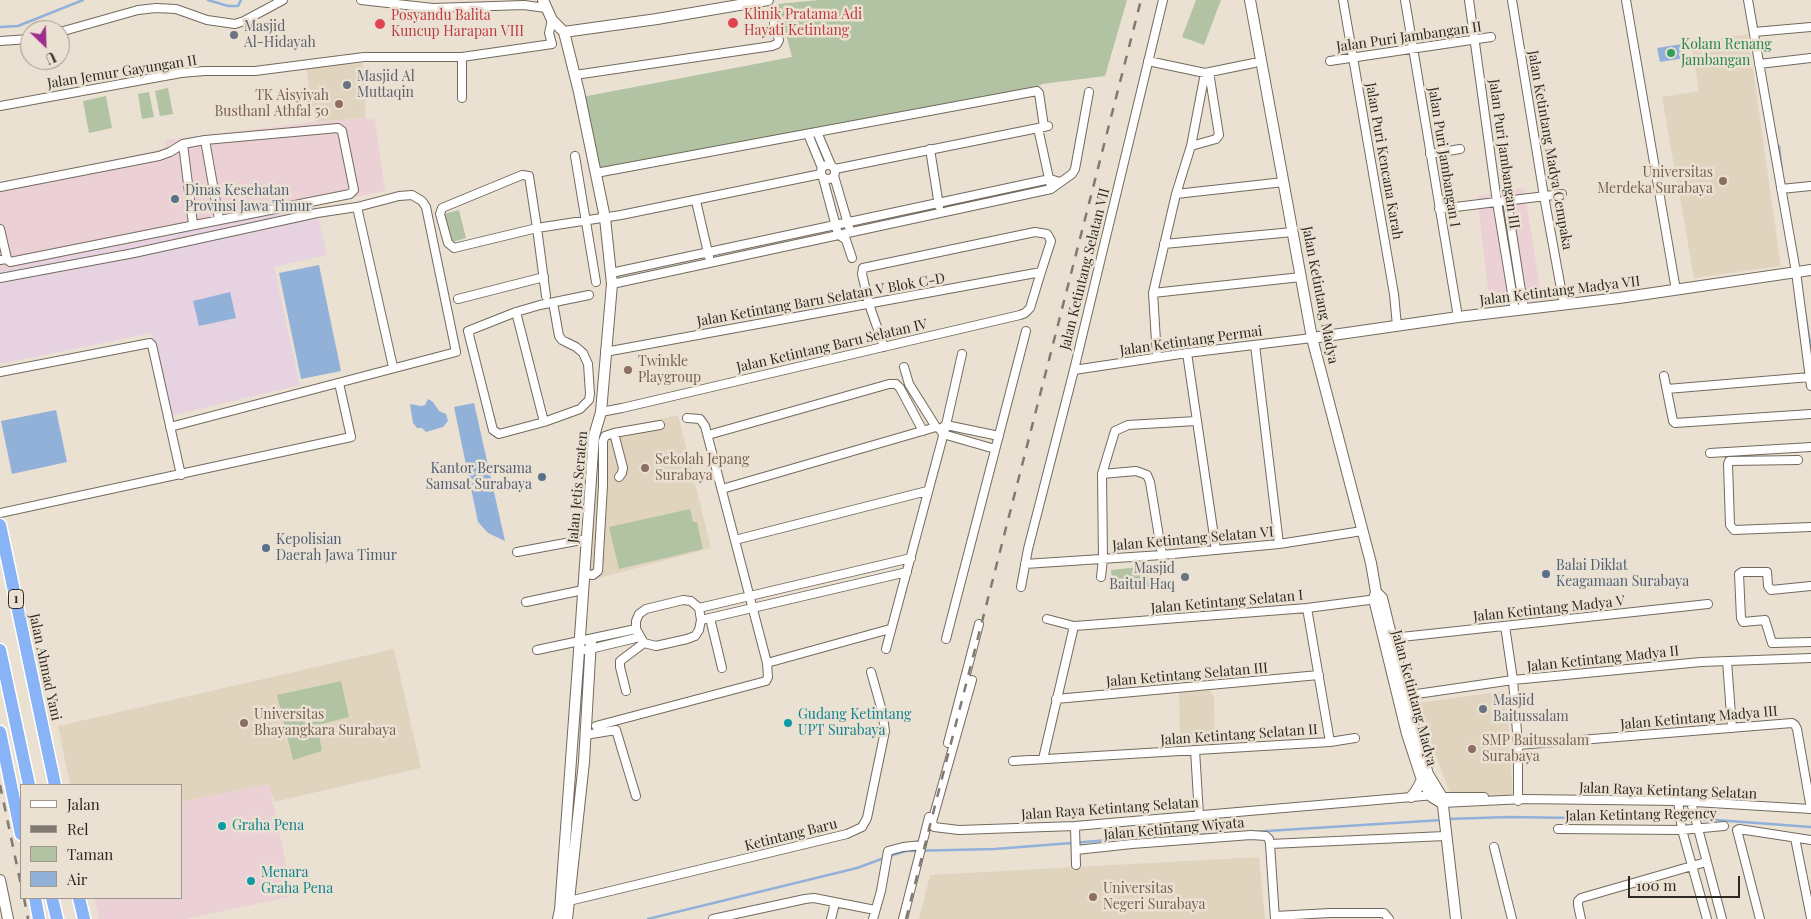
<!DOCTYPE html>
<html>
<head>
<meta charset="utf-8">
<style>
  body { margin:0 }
  #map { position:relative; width:1811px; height:919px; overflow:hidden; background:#ebe1d2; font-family:"Playfair Display",serif }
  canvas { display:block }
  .legend { position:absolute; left:20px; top:784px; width:162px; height:115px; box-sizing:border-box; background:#ebe1d2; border:1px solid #9f978c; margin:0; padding:6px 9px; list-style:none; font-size:15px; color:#2c2823 }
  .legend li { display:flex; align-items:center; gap:10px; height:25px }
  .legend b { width:25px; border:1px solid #9f978c }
  .north { position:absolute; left:20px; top:20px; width:50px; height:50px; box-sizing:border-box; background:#ebe1d2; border:1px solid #9f978c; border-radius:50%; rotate:156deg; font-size:14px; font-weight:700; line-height:20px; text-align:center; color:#2c2823 }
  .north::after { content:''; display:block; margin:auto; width:18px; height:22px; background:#9e2f8e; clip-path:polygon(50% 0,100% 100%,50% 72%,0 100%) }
  .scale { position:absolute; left:1628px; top:876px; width:112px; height:22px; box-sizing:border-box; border:2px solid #2c2823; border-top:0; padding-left:6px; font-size:15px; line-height:18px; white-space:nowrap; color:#2c2823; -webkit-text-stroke:4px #ebe1d2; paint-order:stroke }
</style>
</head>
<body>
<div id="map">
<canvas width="1811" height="919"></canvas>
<ul class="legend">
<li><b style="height:6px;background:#fff"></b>Jalan</li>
<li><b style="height:6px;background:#807a70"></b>Rel</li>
<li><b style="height:14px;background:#b1c3a2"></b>Taman</li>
<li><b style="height:14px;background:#92b1d9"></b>Air</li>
</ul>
<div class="north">U</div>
<div class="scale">100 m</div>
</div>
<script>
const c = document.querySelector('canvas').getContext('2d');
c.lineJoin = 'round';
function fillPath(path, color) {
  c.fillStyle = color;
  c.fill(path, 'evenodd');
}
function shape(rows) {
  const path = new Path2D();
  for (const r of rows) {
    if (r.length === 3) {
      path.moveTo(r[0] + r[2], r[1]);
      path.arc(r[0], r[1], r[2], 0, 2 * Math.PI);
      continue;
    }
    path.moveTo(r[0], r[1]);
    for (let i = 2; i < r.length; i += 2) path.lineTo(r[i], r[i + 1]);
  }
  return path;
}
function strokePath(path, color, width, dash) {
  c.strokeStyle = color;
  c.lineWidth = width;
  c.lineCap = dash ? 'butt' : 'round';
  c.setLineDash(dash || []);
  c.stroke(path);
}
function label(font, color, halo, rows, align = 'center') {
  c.font = font + ' "Playfair Display",serif';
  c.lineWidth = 5;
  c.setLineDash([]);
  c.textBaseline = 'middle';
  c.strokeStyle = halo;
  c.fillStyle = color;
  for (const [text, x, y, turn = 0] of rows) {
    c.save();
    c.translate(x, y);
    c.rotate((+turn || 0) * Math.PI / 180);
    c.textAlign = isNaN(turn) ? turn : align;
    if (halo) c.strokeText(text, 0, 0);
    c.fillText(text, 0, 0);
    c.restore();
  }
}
const commercial = shape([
  [365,118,375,120,385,191,0,271,0,185,166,148,165,140,315,122],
  [1524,188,1542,301,1490,307,1477,196],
  [269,784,293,896,186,919,99,919,94,898,181,898,181,802]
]);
const built = shape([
  [1748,34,1781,266,1694,278,1662,97,1699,91,1691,43],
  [363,63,366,91,365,118,315,122,306,67],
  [678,415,711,548,588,581,594,504,602,433],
  [394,649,421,768,274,802,269,784,181,802,181,785,70,785,58,726],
  [1210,690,1214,698,1215,745,1180,746,1179,692],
  [1506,691,1513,797,1450,794,1417,703],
  [1259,857,1265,919,919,919,930,875]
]);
const medical = shape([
  [316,206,327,255,274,267,300,385,173,415,151,333,0,364,0,271,223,224]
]);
const green = shape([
  [819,0,1127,0,1105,76,1042,84,1035,88,600,169,582,97,792,57,778,4],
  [1196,0,1221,0,1204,45,1182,37],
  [168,88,173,114,160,116,155,91],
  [149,92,154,117,142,119,138,94],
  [106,96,112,128,89,133,83,101],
  [459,210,466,238,452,242,444,214],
  [690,509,693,522,697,522,703,549,619,569,609,527],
  [1147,566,1149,587,1113,591,1111,570],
  [341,681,349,717,317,725,322,751,293,760,277,695]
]);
const water = shape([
  [1682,44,1685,58,1660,62,1657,48],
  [319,265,341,371,301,379,279,273],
  [230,292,236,318,199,326,193,301],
  [428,399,433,402,439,411,446,414,448,421,443,427,426,432,422,428,417,428,413,423,410,404,421,406,425,405],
  [474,403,505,541,488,533,478,522,454,407],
  [56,410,67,462,12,474,1,421]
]);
const stream = shape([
  [208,0,228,6,238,6,241,0],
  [0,27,18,26,83,0],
  [1779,146,1782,171],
  [1805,312,1811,350],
  [1448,819,1508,817,1716,820,1811,827],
  [1251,832,1442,820],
  [890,856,906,851,995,849,1110,840,1230,833],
  [648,919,857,868,884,858]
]);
const minor = shape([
  [361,0,433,8,524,5,546,8],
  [1343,0,1394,294,1397,326],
  [1405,0,1458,317],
  [1469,0,1497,202,1515,311],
  [1512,0,1544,196,1564,305],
  [1626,0,1676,290],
  [1748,0,1796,272,1811,386],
  [60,32,138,10,156,8,176,9,207,20,235,24,244,21,283,0],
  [1754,32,1811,27],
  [0,41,30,39],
  [1148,61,1205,73,1254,63],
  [1330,61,1491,37],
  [1759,64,1811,58],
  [575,75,772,46,777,44,779,40,774,24],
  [462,98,462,57],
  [0,106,181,73,204,71,255,71,364,57,462,57,552,44,549,33,552,20],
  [1038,128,1050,183],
  [817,132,831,165],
  [808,134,822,168],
  [205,140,219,219],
  [183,144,193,224],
  [1191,146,1216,139,1219,135,1209,72],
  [930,149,939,206],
  [1430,154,1460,149],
  [575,156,596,282],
  [828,172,7],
  [835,169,1048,126],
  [596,173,1037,91,1039,93,1044,127],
  [834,176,849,227],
  [823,178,838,234,846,240,852,258],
  [0,187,159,156,170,152,183,144,205,140,338,128,342,131,354,190,350,194,10,262,7,259,0,260],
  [1781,189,1811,186],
  [1176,194,1284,182],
  [696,201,709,257],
  [1507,201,1524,310],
  [357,207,393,367],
  [1439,209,1562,194],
  [0,229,7,259],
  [1164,244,1293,232],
  [611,273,1050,179,1060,182],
  [0,278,134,253,317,213,357,207,399,196,412,195,422,201,426,207,456,352,170,427],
  [612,284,1051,189,1072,174,1075,169,1089,92],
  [1153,293,1301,277],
  [546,296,537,228,529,176,522,175,442,208,440,214,448,243,454,248,537,228,621,215,821,174],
  [458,299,544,277],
  [516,312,544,422,499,434,493,430,468,331,516,312,540,305,589,295],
  [1255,345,1279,544],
  [605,352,1041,272],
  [1187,353,1216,550],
  [1157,357,1153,293,1176,194,1191,146,1205,73],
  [904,367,909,384,936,427],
  [1074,370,1187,353,1312,338],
  [0,372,150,343,152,345,181,475],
  [1664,376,1673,421,1675,423,1811,414],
  [1667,389,1810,377],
  [601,412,622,408,1020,315,1025,313,1030,308,1041,272,1051,241,1049,237,1047,234,1035,232,863,268,862,274,869,304,884,347],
  [544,422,580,409,589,400,590,394,588,364,583,353,576,347,562,340,559,336,554,308],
  [941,431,943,434,995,449],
  [708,435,889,384,896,384,900,388,923,431],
  [1710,453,1811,447],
  [1798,460,1729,461,1728,464,1730,525,1734,530,1811,527],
  [1102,474,1136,471,1147,475,1150,482,1162,555],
  [619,477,622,473,623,468,614,433,660,425],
  [722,489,936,427,940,429,946,425,999,436],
  [0,513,351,437,339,383],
  [735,540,927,491],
  [517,552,587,539],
  [1025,564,1162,555,1279,544,1362,531],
  [584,574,593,575,598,571,603,485,603,441,605,436,614,433],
  [1101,577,1103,559,1102,474,1115,431,1128,425,1196,421],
  [1811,586,1771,590,1768,586,1767,572,1742,572,1739,574,1741,618,1743,622,1765,620,1772,643,1811,642],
  [1021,587,1028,549,1074,370,1163,0],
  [683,600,691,601,699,608,701,620,699,630,695,636,687,639,656,646,644,643,636,629,636,621,639,614,646,609,683,600],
  [526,602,583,590],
  [699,608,911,558],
  [710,618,722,668],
  [1047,619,1074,626,1088,625,1307,608,1377,599],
  [701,620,907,572],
  [1505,626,1513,680,1518,745,1518,801],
  [1392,638,1708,604],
  [946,639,1026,331],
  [886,649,946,425,962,354],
  [537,650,636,629],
  [586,650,640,637],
  [1727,661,1732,728],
  [767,663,890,629],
  [972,680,932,822,934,827,959,830,1075,826,1435,795],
  [626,691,620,667,620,661,644,643],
  [1403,696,1513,680,1701,662,1811,658],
  [1056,699,1319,675],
  [596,726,766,681,768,677,767,663,705,426,700,419,687,418],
  [585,735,616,730,636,796],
  [1330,742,1355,738],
  [948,743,979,624],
  [1195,750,1199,815],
  [1043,759,1074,626],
  [1013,761,1330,742,1307,608],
  [1442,797,1484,797],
  [1678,801,1682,830,1707,919],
  [1691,802,1722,919],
  [1442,803,1524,799,1678,801,1811,809,1797,729,1795,725,1792,723,1518,745],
  [1075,826,1076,865],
  [1558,829,1682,830,1724,826],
  [1795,838,1811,918],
  [1494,847,1512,919],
  [1076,850,1132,844,1251,835,1266,836,1269,839,1270,844],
  [569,901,847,834,862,827,867,818,885,731,882,711,871,672],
  [1275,916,1330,913,1384,913,1389,919],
  [713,919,805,899,814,898,875,910],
  [831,919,835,903],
  [873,919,881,891,888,851,903,847,922,845],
  [903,919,929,817],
  [1275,919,1270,844,1445,836],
  [1581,919,1578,905,1578,901,1581,898,1706,862],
  [1760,919,1737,830,1739,829,1811,840]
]);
const tertiary = shape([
  [543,0,552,20,564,32],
  [1250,0,1312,338,1371,563,1376,592,1374,599,1407,734,1422,780,1432,797,1442,803],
  [564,32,657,19,768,0],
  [1312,338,1458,317,1619,298,1811,270],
  [1376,592,1382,598,1415,733,1428,774,1442,797,1456,919],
  [1411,797,1416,791,1422,780],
  [0,880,8,919],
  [558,919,560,910,579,651,594,436,601,412,612,284,605,218,579,92,564,32],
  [567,919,584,762,591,640]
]);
const trunk = shape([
  [0,525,55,785],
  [0,650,29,785],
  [0,732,21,834],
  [35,898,39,919],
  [52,898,57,919],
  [79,898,84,919]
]);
const rail = shape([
  [0,785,21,885],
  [24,898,28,919],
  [906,919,1141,0]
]);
const markers = [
  [733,23,6,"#e0444e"],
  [380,24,6,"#e0444e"],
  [234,35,5,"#6b7280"],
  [1671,53,5,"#2e9e5b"],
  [347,85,5,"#6b7280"],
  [339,104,5,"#8d6e63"],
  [1723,181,5,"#8d6e63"],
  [175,199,5,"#5c6f8a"],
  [628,370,5,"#8d6e63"],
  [645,468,5,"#8d6e63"],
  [542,477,5,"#5c6f8a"],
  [266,548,5,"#5c6f8a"],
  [1546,574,5,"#5c6f8a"],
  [1185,577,5,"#6b7280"],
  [1483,709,5,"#6b7280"],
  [244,723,5,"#8d6e63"],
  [788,723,5,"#0f9aa8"],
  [1472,749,5,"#8d6e63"],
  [222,826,5,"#0f9aa8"],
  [251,881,5,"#0f9aa8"],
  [1093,897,5,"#8d6e63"]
];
const shields = [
  [16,599,15]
];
const shieldNames = [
  ["1",16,599]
];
const healthNames = [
  ["Klinik Pratama Adi",744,15],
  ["Hayati Ketintang",744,31],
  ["Posyandu Balita",391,16],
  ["Kuncup Harapan VIII",391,32]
];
const worshipNames = [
  ["Masjid",244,27],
  ["Al-Hidayah",244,43],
  ["Masjid Al",357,77],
  ["Muttaqin",357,93],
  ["Masjid",1175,569,"right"],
  ["Baitul Haq",1175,585,"right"],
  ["Masjid",1493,701],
  ["Baitussalam",1493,717]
];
const streetNames = [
  ["Jalan Puri Jambangan II",1409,37,-8],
  ["Jalan Jemur Gayungan II",122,72,-9],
  ["Jalan Ketintang Madya Cempaka",1550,150,80],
  ["Jalan Puri Jambangan III",1504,154,82],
  ["Jalan Puri Jambangan I",1444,157,81],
  ["Jalan Puri Kencana Karah",1384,161,80],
  ["Jalan Ketintang Selatan VII",1085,269,-76],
  ["Jalan Ketintang Madya VII",1560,291,-7],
  ["Jalan Ketintang Madya",1320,295,79],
  ["Jalan Ketintang Baru Selatan V Blok C-D",821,300,-10],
  ["Jalan Ketintang Permai",1191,341,-8],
  ["Jalan Ketintang Baru Selatan IV",832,346,-13],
  ["Jalan Jetis Seraten",578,487,-85],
  ["Jalan Ketintang Selatan VI",1193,539,-5],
  ["Jalan Ketintang Selatan I",1227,602,-5],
  ["Jalan Ketintang Madya V",1549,609,-6],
  ["Jalan Ketintang Madya II",1603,659,-6],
  ["Jalan Ahmad Yani",45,667,78],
  ["Jalan Ketintang Selatan III",1187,675,-5],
  ["Jalan Ketintang Madya",1414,698,75],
  ["Jalan Ketintang Madya III",1699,718,-5],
  ["Jalan Ketintang Selatan II",1239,735,-4],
  ["Jalan Raya Ketintang Selatan",1668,791,2],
  ["Jalan Raya Ketintang Selatan",1110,809,-4],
  ["Jalan Ketintang Regency",1641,815,-1],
  ["Jalan Ketintang Wiyata",1174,829,-5],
  ["Ketintang Baru",791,835,-14]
];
const leisureNames = [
  ["Kolam Renang",1681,45],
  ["Jambangan",1681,61]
];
const educationNames = [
  ["TK Aisyiyah",329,96,"right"],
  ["Busthanl Athfal 50",329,112,"right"],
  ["Universitas",1713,173,"right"],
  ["Merdeka Surabaya",1713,189,"right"],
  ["Twinkle",638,362],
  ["Playgroup",638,378],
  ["Sekolah Jepang",655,460],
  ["Surabaya",655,476],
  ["Universitas",254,715],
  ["Bhayangkara Surabaya",254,731],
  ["SMP Baitussalam",1482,741],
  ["Surabaya",1482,757],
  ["Universitas",1103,889],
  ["Negeri Surabaya",1103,905]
];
const serviceNames = [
  ["Dinas Kesehatan",185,191],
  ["Provinsi Jawa Timur",185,207],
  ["Kantor Bersama",532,469,"right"],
  ["Samsat Surabaya",532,485,"right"],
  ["Kepolisian",276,540],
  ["Daerah Jawa Timur",276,556],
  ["Balai Diklat",1556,566],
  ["Keagamaan Surabaya",1556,582]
];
const cultureNames = [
  ["Gudang Ketintang",798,715],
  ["UPT Surabaya",798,731],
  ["Graha Pena",232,826],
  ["Menara",261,873],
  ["Graha Pena",261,889]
];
fillPath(commercial, '#ebd1d6');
fillPath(built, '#e1d4bf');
fillPath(medical, '#e6d2e0');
fillPath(green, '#b1c3a2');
fillPath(water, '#92b1d9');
strokePath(stream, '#92b1d9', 2.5);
strokePath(minor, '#736a5d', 10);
strokePath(tertiary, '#736a5d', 12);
strokePath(trunk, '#fff', 15);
strokePath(minor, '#fff', 8);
strokePath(tertiary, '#fff', 10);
strokePath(trunk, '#88b3f6', 12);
strokePath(rail, '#807a70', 2.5, [9, 9]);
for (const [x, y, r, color] of markers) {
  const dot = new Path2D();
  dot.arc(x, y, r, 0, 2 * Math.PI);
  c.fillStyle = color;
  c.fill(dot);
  strokePath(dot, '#ebe1d2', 2);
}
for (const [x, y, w] of shields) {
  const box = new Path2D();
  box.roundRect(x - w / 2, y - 9.5, w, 19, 4);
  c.fillStyle = '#ebe1d2';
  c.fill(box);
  strokePath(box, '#2c2823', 1);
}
label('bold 12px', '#2c2823', null, shieldNames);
label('14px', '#be3a42', '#ebe1d2', healthNames, 'left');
label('14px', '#5b616d', '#ebe1d2', worshipNames, 'left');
label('14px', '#2c2823', '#ebe1d2', streetNames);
label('14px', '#27864d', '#ebe1d2', leisureNames, 'left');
label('14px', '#785e54', '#ebe1d2', educationNames, 'left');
label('14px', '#4e5e75', '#ebe1d2', serviceNames, 'left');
label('14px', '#0d838f', '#ebe1d2', cultureNames, 'left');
</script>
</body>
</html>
